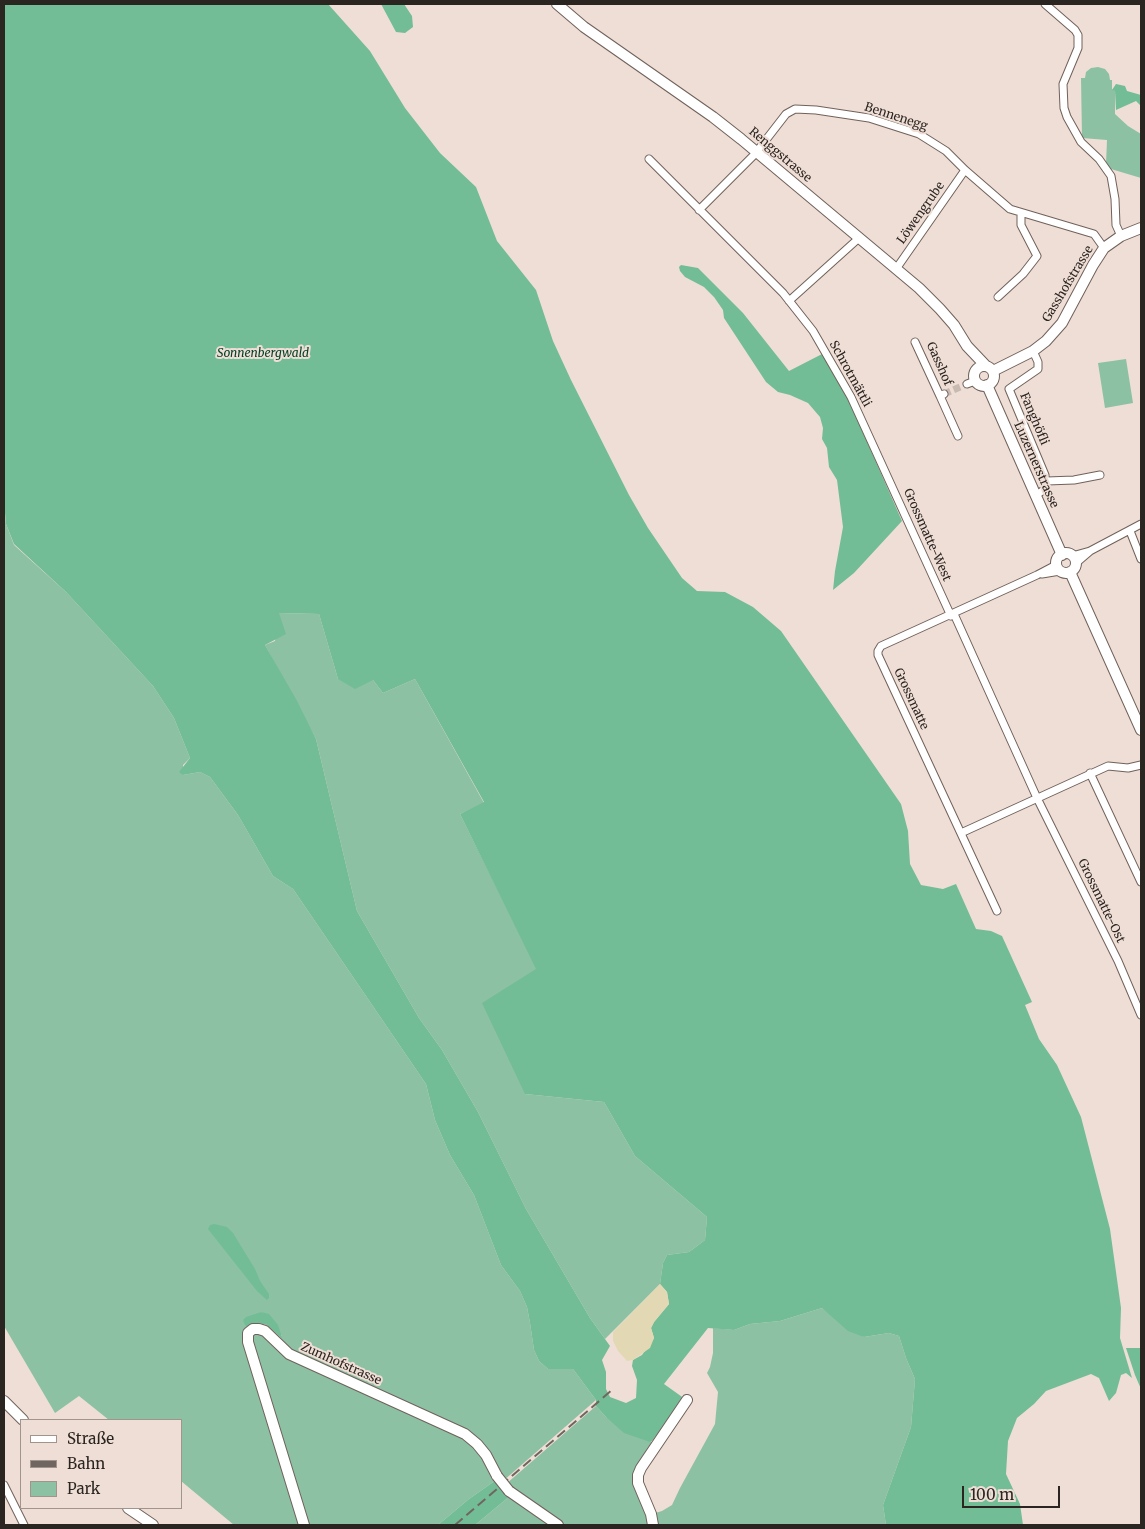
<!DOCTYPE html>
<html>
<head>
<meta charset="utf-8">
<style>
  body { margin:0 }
  #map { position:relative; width:1145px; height:1529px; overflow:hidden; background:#efded5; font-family:Merriweather,serif }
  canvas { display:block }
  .frame { position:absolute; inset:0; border:5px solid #2b2522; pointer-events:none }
  .legend { position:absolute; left:20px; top:1419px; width:162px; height:90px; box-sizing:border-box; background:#efded5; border:1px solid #a1948d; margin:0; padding:6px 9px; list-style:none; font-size:15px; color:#2b2522 }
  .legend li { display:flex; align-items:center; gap:10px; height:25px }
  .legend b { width:25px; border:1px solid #a1948d }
  .scale { position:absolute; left:962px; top:1486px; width:98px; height:22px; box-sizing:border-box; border:2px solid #2b2522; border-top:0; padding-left:6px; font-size:15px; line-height:18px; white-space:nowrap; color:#2b2522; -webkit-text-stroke:4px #efded5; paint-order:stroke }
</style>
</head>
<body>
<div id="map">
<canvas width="1145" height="1529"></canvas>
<div class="frame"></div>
<ul class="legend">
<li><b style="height:6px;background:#fff"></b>Straße</li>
<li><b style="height:6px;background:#706661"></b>Bahn</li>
<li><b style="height:14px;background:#8cc1a4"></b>Park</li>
</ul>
<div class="scale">100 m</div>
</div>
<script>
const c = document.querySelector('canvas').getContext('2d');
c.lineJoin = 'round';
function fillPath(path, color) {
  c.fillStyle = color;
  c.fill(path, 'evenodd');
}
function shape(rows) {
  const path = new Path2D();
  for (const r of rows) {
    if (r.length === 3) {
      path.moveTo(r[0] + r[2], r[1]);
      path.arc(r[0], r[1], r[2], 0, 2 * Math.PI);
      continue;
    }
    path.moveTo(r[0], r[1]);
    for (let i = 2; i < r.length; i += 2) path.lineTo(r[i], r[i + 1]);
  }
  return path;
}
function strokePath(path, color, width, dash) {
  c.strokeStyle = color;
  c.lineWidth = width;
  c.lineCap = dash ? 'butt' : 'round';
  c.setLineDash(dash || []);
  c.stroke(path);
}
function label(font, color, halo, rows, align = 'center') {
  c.font = font + ' Merriweather,serif';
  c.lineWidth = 4;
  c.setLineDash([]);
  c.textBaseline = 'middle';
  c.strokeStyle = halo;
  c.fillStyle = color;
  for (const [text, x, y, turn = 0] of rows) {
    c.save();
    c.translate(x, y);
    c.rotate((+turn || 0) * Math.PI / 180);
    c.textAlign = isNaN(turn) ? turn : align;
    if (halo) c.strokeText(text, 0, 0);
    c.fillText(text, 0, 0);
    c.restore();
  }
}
const green = shape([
  [1098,67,1105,69,1109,74,1110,80,1112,80,1112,89,1115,91,1115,114,1128,126,1141,134,1141,178,1111,169,1106,164,1107,140,1082,138,1081,78,1085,78,1086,72,1091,68],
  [1126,359,1133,403,1105,408,1098,363],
  [4,502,6,524,14,545,66,592,153,686,174,718,190,758,183,765,183,775,200,772,210,777,238,815,273,876,293,889,426,1084,435,1120,450,1155,474,1195,501,1265,520,1291,527,1307,530,1323,534,1350,539,1361,548,1369,573,1369,596,1400,503,1481,480,1446,299,1357,278,1341,282,1336,261,1312,243,1332,243,1335,302,1525,234,1525,181,1481,181,1420,109,1420,79,1396,55,1413,4,1326],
  [279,613,319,614,338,679,373,680,383,693,415,679,484,803,460,814,537,969,525,1094,604,1102,635,1156,707,1217,705,1240,689,1252,667,1255,663,1263,660,1284,605,1339,590,1318,526,1209,478,1112,442,1050,419,1018,357,911,316,739,265,645,275,641],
  [822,1308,864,1337,889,1333,899,1336,906,1358,915,1379,911,1427,883,1505,886,1525,655,1525,652,1514,662,1511,672,1505,680,1488,715,1424,718,1392,707,1373,710,1367,713,1353,713,1328,734,1330,750,1324,780,1321],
  [258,1331,286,1355,455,1431,478,1450,496,1480,469,1499,438,1525,307,1525,249,1335],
  [596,1406,606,1417,655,1444,637,1468,650,1525,562,1525,506,1484],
  [510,1496,555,1525,475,1525]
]);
const forest = shape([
  [4,4,328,4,370,51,405,108,440,153,476,187,497,241,536,290,553,341,571,380,629,495,648,528,682,578,697,591,725,592,753,607,781,631,901,804,908,831,910,864,921,885,943,889,956,884,976,929,991,931,1002,936,1032,1002,1025,1005,1039,1039,1057,1065,1081,1117,1110,1229,1121,1308,1120,1338,1132,1378,1126,1373,1121,1375,1116,1393,1109,1401,1099,1378,1091,1374,1046,1391,1034,1404,1017,1418,1008,1441,1006,1474,1020,1504,1023,1525,886,1525,883,1505,911,1427,915,1379,906,1358,899,1336,889,1333,864,1337,848,1331,822,1308,780,1321,750,1324,734,1330,708,1328,664,1384,685,1399,652,1441,650,1442,624,1433,606,1417,596,1406,596,1400,573,1369,548,1369,539,1361,534,1350,530,1323,527,1307,520,1291,501,1265,474,1195,450,1155,435,1120,426,1084,293,889,273,876,238,815,210,777,200,772,183,775,179,772,190,758,174,718,153,686,66,592,14,544,6,524,4,502],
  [279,613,319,614,338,679,355,689,373,680,383,693,415,679,484,802,460,814,536,969,482,1003,525,1094,604,1102,635,1156,707,1217,705,1240,689,1252,667,1255,663,1263,660,1284,667,1292,669,1304,654,1322,651,1328,654,1338,642,1355,633,1360,632,1366,637,1380,636,1398,626,1403,610,1397,606,1389,606,1372,602,1360,610,1346,590,1318,526,1209,478,1112,442,1050,419,1018,357,911,316,739,296,699,265,645,286,634],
  [381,4,404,4,412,16,413,27,405,33,396,32],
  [1116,84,1125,86,1127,91,1141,95,1141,106,1136,101,1116,110,1115,91,1112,90],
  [681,265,698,268,743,313,789,371,824,353,838,376,902,521,854,573,833,590,835,571,843,527,837,480,829,467,827,448,822,439,823,428,820,417,808,403,790,395,778,392,766,382,724,318,723,310,714,297,704,287,685,277,680,271,679,267],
  [214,1224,227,1227,233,1233,255,1269,260,1281,269,1294,269,1298,267,1300,257,1291,208,1229,210,1225],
  [261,1312,269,1314,278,1325,282,1337,281,1338,267,1325,259,1323,252,1324,248,1328,245,1325,243,1320,246,1317],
  [1126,1348,1141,1348,1141,1389,1135,1375],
  [496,1480,510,1496,475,1525,438,1525,469,1499]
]);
const sand = shape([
  [660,1284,667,1292,669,1304,654,1322,651,1328,654,1338,650,1348,633,1360,627,1361,618,1351,613,1341,613,1332]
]);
const streetTunnel = shape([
  [944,394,967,384]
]);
const street = shape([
  [1045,4,1075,30,1078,35,1078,48,1063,84,1064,108,1067,117,1081,142,1099,159,1111,176,1115,199,1116,225,1121,236],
  [649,159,783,293,813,331,851,397,951,616],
  [699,210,755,154,786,114,795,109,816,110,869,118,919,134,946,151,965,170,1010,209,1094,234,1104,248],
  [896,269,965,170],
  [998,297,1023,274,1037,256,1021,225,1021,213],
  [789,301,859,238],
  [915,342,940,396],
  [1033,351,1038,362,1038,369,1009,389,1045,475,1045,489,1035,496],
  [967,384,975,381],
  [944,394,940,396,958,436],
  [1047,481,1074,480,1100,475],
  [1130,531,1141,559],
  [1072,556,1090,551],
  [1076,563,1090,551,1141,524],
  [1042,574,1060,571],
  [954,614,1037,798,1118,961,1141,1015],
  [1090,773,1141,882],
  [961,833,1108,766,1128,768,1141,765],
  [997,911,878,655,878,651,881,646,1037,575,1056,565],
  [4,1485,24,1525]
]);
const secondary = shape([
  [557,4,584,27,713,117,741,139,882,257,919,288,940,309,954,325,967,346,986,366],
  [984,376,10],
  [993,371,1033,351,1046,341,1062,323,1093,265,1104,248,1121,236,1141,228],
  [987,385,1062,555],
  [1066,563,10],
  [1070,572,1141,730],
  [4,1401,23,1420],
  [509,1491,558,1525],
  [128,1508,153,1525],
  [304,1525,248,1342,248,1333,253,1329,259,1329,265,1331,289,1354,465,1434,477,1444,486,1455,497,1476],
  [653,1525,651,1514,638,1483,638,1475,641,1468,687,1400]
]);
const rail = shape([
  [455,1525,612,1390]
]);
const secondaryBridge = shape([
  [497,1476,509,1491]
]);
const streetNames = [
  ["Bennenegg",896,117,18],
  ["Renggstrasse",780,155,40],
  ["Löwengrube",921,213,-55],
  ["Gasshofstrasse",1068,284,-59],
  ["Gasshof",939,364,66],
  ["Schrotmättli",850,374,61],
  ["Fanghöfli",1034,419,67],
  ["Luzernerstrasse",1036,465,66],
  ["Grossmatte-West",927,535,66],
  ["Grossmatte",911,699,65],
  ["Grossmatte-Ost",1101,901,64],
  ["Zumhofstrasse",341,1364,24]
];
const parkNames = [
  ["Sonnenbergwald",263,354]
];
fillPath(green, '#8cc1a4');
fillPath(forest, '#72bd96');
fillPath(sand, '#e2d9b4');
strokePath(streetTunnel, '#c8b9b1', 7, [7, 3.5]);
strokePath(street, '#70615a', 9);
strokePath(secondary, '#70615a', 12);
strokePath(street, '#fff', 7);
strokePath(secondary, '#fff', 10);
strokePath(rail, '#706661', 2, [10, 5]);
strokePath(secondaryBridge, '#70615a', 12, []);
strokePath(secondaryBridge, '#fff', 10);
label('12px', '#2b2522', '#efded5', streetNames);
label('italic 12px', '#004027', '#efded5', parkNames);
</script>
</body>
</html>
